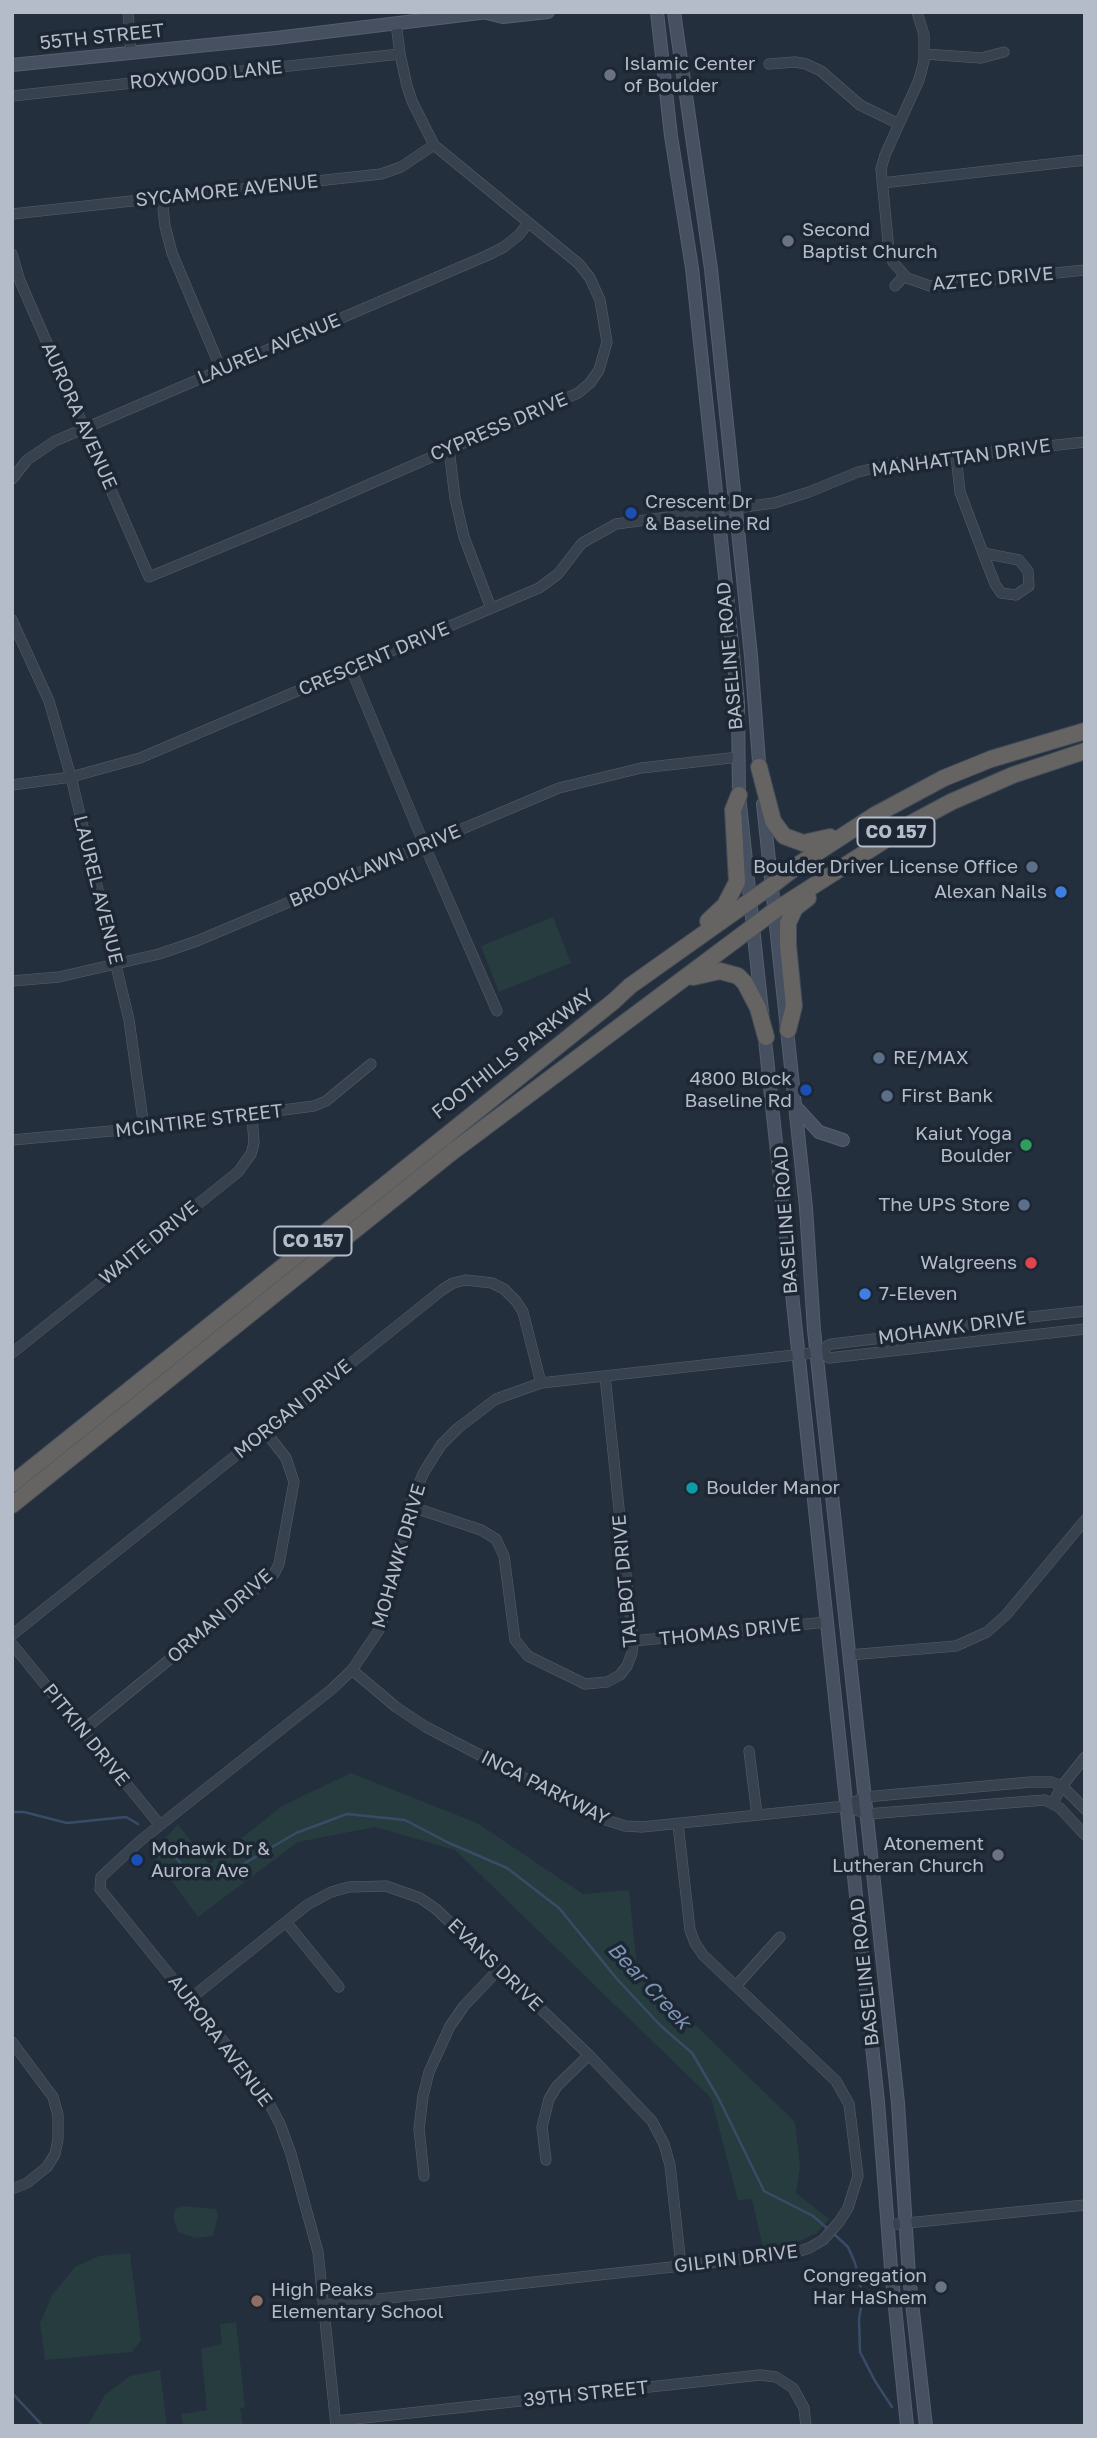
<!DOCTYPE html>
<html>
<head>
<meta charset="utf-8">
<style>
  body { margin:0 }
  #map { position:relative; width:1097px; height:2438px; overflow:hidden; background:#242f3e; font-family:"Golos Text",sans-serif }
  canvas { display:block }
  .frame { position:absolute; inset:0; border:14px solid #b4bcc9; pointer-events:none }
</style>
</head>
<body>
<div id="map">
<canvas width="1097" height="2438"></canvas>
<div class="frame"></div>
</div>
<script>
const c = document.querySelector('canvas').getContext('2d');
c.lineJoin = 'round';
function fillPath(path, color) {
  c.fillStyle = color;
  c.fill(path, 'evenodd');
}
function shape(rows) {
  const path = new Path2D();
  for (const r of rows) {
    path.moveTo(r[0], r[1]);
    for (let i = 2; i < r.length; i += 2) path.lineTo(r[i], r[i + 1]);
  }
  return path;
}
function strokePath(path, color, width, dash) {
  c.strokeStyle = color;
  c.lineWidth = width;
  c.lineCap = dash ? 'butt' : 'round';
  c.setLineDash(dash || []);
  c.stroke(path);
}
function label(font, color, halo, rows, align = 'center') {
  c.font = font + ' "Golos Text",sans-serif';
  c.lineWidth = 7;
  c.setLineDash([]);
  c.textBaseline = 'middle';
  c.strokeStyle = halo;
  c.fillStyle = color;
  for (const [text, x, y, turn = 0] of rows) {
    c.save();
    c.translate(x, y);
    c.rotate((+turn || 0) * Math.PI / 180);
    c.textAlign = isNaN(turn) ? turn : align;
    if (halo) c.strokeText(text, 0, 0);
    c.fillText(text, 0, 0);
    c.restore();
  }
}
const green = shape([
  [553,917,571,963,499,992,481,946],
  [351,1773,477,1823,583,1894,629,1890,637,1968,795,2122,800,2167,796,2193,829,2219,817,2233,795,2243,763,2248,752,2199,738,2200,711,2098,455,1850,375,1827,298,1842,198,1917,152,1854,178,1824,209,1864,282,1806],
  [181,2206,216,2209,218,2215,213,2236,196,2238,178,2232,173,2217,175,2210],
  [130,2253,141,2340,132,2352,45,2360,40,2323,52,2295,75,2267,99,2256],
  [236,2322,245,2407,240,2408,243,2426,183,2426,181,2414,207,2410,201,2349,222,2344,220,2324],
  [160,2370,167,2426,87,2426,105,2395,130,2376]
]);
const stream = shape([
  [12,1812,24,1812,67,1823,126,1817,138,1824],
  [162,1842,183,1866,198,1878],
  [211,1879,221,1877,296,1833,347,1814,405,1820,449,1843,507,1868,559,1908,617,1979,661,2026,692,2053,719,2099,764,2191,813,2216,828,2229],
  [833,2233,848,2247,855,2263,863,2296,859,2319,860,2352,875,2381,892,2407],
  [12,2393,43,2426]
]);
const minor = shape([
  [128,12,131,53],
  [917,12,924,35,924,61,919,80,885,155,881,169,889,251,893,262,907,278,930,286,1085,270],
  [925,54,981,58,1004,52],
  [769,64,795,62,806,64,821,71,860,105,899,124],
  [12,96,400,54],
  [882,183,1085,160],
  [162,198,165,226,172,253,221,369],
  [12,214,381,174,401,167,434,145],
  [12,254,20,281,149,577,306,512,578,393,590,383,599,370,607,342,600,300,590,278,579,264,434,145,412,101,407,86,400,54,396,23],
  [895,286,904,276],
  [449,449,455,498,464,537,491,608],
  [956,456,960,492,983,553],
  [12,479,27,460,55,441,486,256,504,247,519,235,528,223],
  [983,553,1019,560,1028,571,1029,586,1016,595,1001,593,995,584,983,553],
  [12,620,49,701,71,777,129,1020,144,1128],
  [351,669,424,844,497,1011],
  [12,785,71,777,140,758,539,588,558,574,582,543,616,524,774,503,809,492,858,472,901,462,1085,442],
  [12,981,59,977,159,954,197,941,559,788,641,768,739,757],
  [12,1140,144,1128,314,1106,326,1101,371,1064],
  [822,1352,829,1358,1085,1329],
  [12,1353,238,1172,251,1154,254,1143,252,1115],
  [409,1506,481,1530,496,1539,504,1556,515,1640,528,1656,585,1684,607,1682,620,1675,627,1666,632,1653,633,1641,605,1376],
  [12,1635,442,1290,453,1283,466,1280,492,1283,504,1289,516,1301,523,1312,541,1383],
  [633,1641,827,1622],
  [12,1644,160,1825],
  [849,1655,956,1646,987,1632,1006,1615,1085,1520],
  [352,1670,396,1707,426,1727,603,1819,625,1826,642,1827,846,1806,865,1797,1031,1782,1052,1782,1062,1786,1085,1809],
  [82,1731,274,1574,279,1564,294,1482,286,1458,265,1431],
  [749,1751,757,1815],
  [1053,1803,1062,1786,1085,1757],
  [846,1806,867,1814,1045,1800,1060,1808,1085,1835],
  [286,1922,339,1987],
  [736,1986,780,1937],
  [190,1999,307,1905,331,1892,349,1887,386,1886,420,1898,436,1909,589,2055,652,2121,664,2144,670,2165,681,2266],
  [12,2042,53,2097,58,2115,58,2139,55,2154,47,2167,27,2183,12,2189],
  [546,2160,542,2127,549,2099,557,2086,589,2055],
  [424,2176,419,2129,423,2096,429,2072,450,2026,464,2006,499,1969],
  [888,2225,1085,2205],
  [324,2305,791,2254,809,2248,823,2240,839,2222,848,2208,858,2176,849,2104,836,2081,703,1955,695,1943,690,1930,678,1824],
  [336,2421,760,2375,776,2377,793,2388,804,2408,806,2426],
  [336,2426,318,2252,291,2154,280,2124,261,2088,100,1889,101,1877,140,1841,332,1689,352,1670,379,1630,387,1608,409,1506,424,1472,441,1445,458,1428,496,1399,541,1383,822,1352,828,1345,832,1344,932,1332,1003,1320,1085,1311]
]);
const secondary = shape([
  [657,12,671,136,692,268,727,595,738,703,739,795,878,2102,891,2268,907,2426],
  [674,12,711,269,751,656,760,775],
  [487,13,503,17,548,12],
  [12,65,276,38,488,12],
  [763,804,806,1208,814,1330,898,2103,909,2276,926,2426],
  [796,1107,819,1132,843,1140]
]);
const trunk = shape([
  [759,767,773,821,784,836,803,843,830,837],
  [708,921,725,905,737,882,733,810,739,795],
  [693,977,720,971,738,976,745,983,758,1008,766,1037],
  [788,1030,794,1006,788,945,788,923,795,908,808,898],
  [12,1484,614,1001,630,986,771,886,801,863,875,815,944,778,991,759,1085,731],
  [12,1505,452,1152,774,911,910,824,951,802,1013,775,1085,751]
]);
const markers = [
  [610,75,7,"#6b7280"],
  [788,241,7,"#6b7280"],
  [631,513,7,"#1a4fb4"],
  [1032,867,7,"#5c6f8a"],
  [1061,892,7,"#3f7fe0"],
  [879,1058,7,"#5c6f8a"],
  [806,1090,7,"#1a4fb4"],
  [887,1096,7,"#5c6f8a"],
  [1026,1145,7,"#2e9e5b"],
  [1024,1205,7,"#5c6f8a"],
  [1031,1263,7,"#e0444e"],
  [865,1294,7,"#3f7fe0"],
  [692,1488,7,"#0f9aa8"],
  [998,1855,7,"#6b7280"],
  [137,1860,7,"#1a4fb4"],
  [941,2287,7,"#6b7280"],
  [257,2301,7,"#8d6e63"]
];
const shields = [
  [896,832,77],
  [313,1241,77]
];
const shieldNames = [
  ["CO 157",896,832],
  ["CO 157",313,1241]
];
const streetNames = [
  ["55TH STREET",102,37,-6],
  ["ROXWOOD LANE",206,75,-6],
  ["SYCAMORE AVENUE",227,191,-6],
  ["AZTEC DRIVE",993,279,-5],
  ["LAUREL AVENUE",269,349,-23],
  ["AURORA AVENUE",79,416,66],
  ["CYPRESS DRIVE",499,427,-23],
  ["MANHATTAN DRIVE",961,458,-8],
  ["BASELINE ROAD",730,656,-95],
  ["CRESCENT DRIVE",374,659,-23],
  ["BROOKLAWN DRIVE",375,866,-23],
  ["LAUREL AVENUE",98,890,76],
  ["FOOTHILLS PARKWAY",513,1054,-38],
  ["MCINTIRE STREET",199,1121,-7],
  ["BASELINE ROAD",786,1220,-94],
  ["WAITE DRIVE",149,1243,-39],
  ["MOHAWK DRIVE",952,1328,-8],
  ["MORGAN DRIVE",293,1409,-39],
  ["MOHAWK DRIVE",399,1556,-74],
  ["TALBOT DRIVE",625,1581,-95],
  ["ORMAN DRIVE",220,1616,-41],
  ["THOMAS DRIVE",730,1632,-6],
  ["PITKIN DRIVE",86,1735,51],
  ["INCA PARKWAY",545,1788,27],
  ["EVANS DRIVE",495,1965,44],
  ["BASELINE ROAD",865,1972,-96],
  ["AURORA AVENUE",220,2041,53],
  ["GILPIN DRIVE",736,2259,-7],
  ["39TH STREET",586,2394,-6]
];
const poiNames = [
  ["Islamic Center",624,64],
  ["of Boulder",624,86],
  ["Second",802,230],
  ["Baptist Church",802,252],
  ["Crescent Dr",645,502],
  ["& Baseline Rd",645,524],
  ["Boulder Driver License Office",1018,867,"right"],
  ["Alexan Nails",1047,892,"right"],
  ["RE/MAX",893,1058],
  ["4800 Block",792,1079,"right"],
  ["Baseline Rd",792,1101,"right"],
  ["First Bank",901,1096],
  ["Kaiut Yoga",1012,1134,"right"],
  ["Boulder",1012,1156,"right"],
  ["The UPS Store",1010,1205,"right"],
  ["Walgreens",1017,1263,"right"],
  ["7-Eleven",879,1294],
  ["Boulder Manor",706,1488],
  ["Atonement",984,1844,"right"],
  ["Lutheran Church",984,1866,"right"],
  ["Mohawk Dr &",151,1849],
  ["Aurora Ave",151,1871],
  ["Congregation",927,2276,"right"],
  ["Har HaShem",927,2298,"right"],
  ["High Peaks",271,2290],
  ["Elementary School",271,2312]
];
const waterNames = [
  ["Bear Creek",649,1986,47]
];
fillPath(green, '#263c3f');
strokePath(stream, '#394c67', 2.5);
strokePath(minor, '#565f6c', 11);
strokePath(secondary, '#565f6c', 14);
strokePath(trunk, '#434c59', 18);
strokePath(minor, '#38414e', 10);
strokePath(secondary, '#465061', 12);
strokePath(trunk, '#656462', 16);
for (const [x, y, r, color] of markers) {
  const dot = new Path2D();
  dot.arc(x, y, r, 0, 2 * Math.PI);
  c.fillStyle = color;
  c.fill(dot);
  strokePath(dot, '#1d2633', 2.5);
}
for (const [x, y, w] of shields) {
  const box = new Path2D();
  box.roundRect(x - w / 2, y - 14.5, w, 29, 5);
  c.fillStyle = '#1d2633';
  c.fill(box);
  strokePath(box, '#b4bcc9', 2);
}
label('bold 18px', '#b4bcc9', null, shieldNames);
label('19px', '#b4bcc9', '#1d2633', streetNames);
label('19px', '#b4bcc9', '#1d2633', poiNames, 'left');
label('italic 21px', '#7c92b1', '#1d2633', waterNames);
</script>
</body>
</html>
